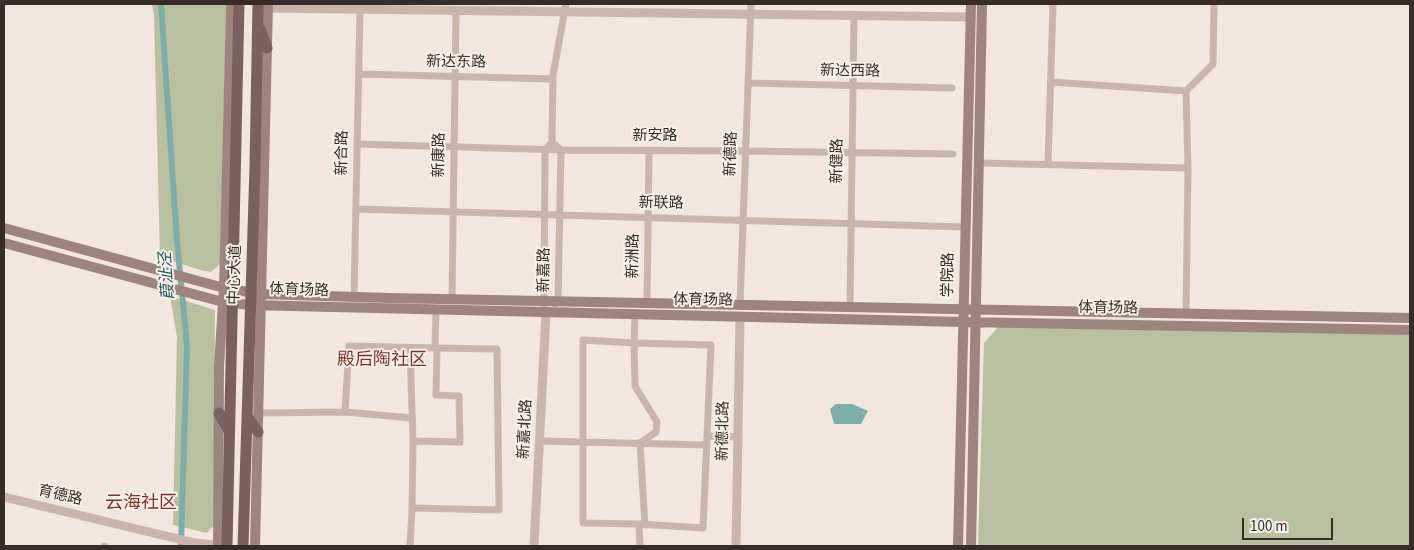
<!DOCTYPE html>
<html>
<head>
<meta charset="utf-8">
<style>
  body { margin:0 }
  #map { position:relative; width:1414px; height:550px; overflow:hidden; background:#f2e6de; font-family:"Source Sans 3",sans-serif }
  canvas { display:block }
  .frame { position:absolute; inset:0; border:5px solid #372c2a; pointer-events:none }
  .scale { position:absolute; left:1242px; top:518px; width:91px; height:22px; box-sizing:border-box; border:2px solid #372c2a; border-top:0; padding-left:6px; font-size:15px; line-height:18px; white-space:nowrap; color:#372c2a; -webkit-text-stroke:4px #f9f1eb; paint-order:stroke }
</style>
</head>
<body>
<div id="map">
<canvas width="1414" height="550"></canvas>
<div class="frame"></div>
<div class="scale">100 m</div>
</div>
<script>
const c = document.querySelector('canvas').getContext('2d');
c.lineJoin = 'round';
function fillPath(path, color) {
  c.fillStyle = color;
  c.fill(path, 'evenodd');
}
function shape(rows) {
  const path = new Path2D();
  for (const r of rows) {
    path.moveTo(r[0], r[1]);
    for (let i = 2; i < r.length; i += 2) path.lineTo(r[i], r[i + 1]);
  }
  return path;
}
function strokePath(path, color, width, dash) {
  c.strokeStyle = color;
  c.lineWidth = width;
  c.lineCap = dash ? 'butt' : 'round';
  c.setLineDash(dash || []);
  c.stroke(path);
}
function label(font, color, halo, rows, align = 'center') {
  c.font = font + ' "Source Sans 3","Noto Sans SC",sans-serif';
  c.lineWidth = 4;
  c.setLineDash([]);
  c.textBaseline = 'middle';
  c.strokeStyle = halo;
  c.fillStyle = color;
  for (const [text, x, y, turn = 0] of rows) {
    c.save();
    c.translate(x, y);
    c.rotate((+turn || 0) * Math.PI / 180);
    c.textAlign = isNaN(turn) ? turn : align;
    if (halo) c.strokeText(text, 0, 0);
    c.fillText(text, 0, 0);
    c.restore();
  }
}
const green = shape([
  [152,4,226,4,220,264,211,272,204,271,160,257,154,15],
  [170,296,215,310,214,525,207,533,173,525,177,337],
  [1006,318,1410,330,1410,546,978,546,984,343]
]);
const water = shape([
  [836,404,852,404,868,411,861,424,834,424,830,409]
]);
const canal = shape([
  [161,4,177,241,187,345,181,546]
]);
const minor = shape([
  [359,74,553,79],
  [1051,82,1186,91],
  [749,83,952,88],
  [552,142,561,150,558,301,555,304],
  [357,144,561,150,746,151,953,154],
  [979,163,1188,168,1186,313],
  [1048,164,1053,4],
  [1188,168,1186,91,1213,64,1214,4],
  [356,209,965,227],
  [354,297,360,9],
  [452,299,456,11],
  [647,303,649,151],
  [544,305,545,150,552,142,553,75,566,4],
  [740,305,751,4],
  [850,307,854,16],
  [635,315,634,343,711,345,703,528,639,524,640,546],
  [410,349,413,441],
  [345,412,349,346,435,348],
  [258,413,345,412,412,418],
  [707,436,738,437],
  [539,441,707,445],
  [412,508,413,441,460,442,459,396,436,395,437,348],
  [639,524,583,523,583,340,634,343,635,386,657,422,656,432,640,443,645,525],
  [104,546,105,546],
  [410,546,412,508,499,510,497,349,435,348,436,310]
]);
const tertiary = shape([
  [268,8,970,17],
  [4,497,195,543,223,546],
  [534,546,546,313],
  [736,546,740,317]
]);
const secondary = shape([
  [4,228,224,288,262,294,389,298,1410,318],
  [4,243,223,302,250,305,963,322,1410,330],
  [218,546,219,366,224,288,231,4],
  [255,546,268,4],
  [958,546,971,4],
  [971,546,982,4]
]);
const primary = shape([
  [260,29,267,48],
  [219,413,229,431],
  [247,416,258,432],
  [227,546,239,4],
  [243,546,255,167,258,4]
]);
const streetNames = [
  ["新达东路",456,63,1],
  ["新达西路",850,72,1],
  ["新安路",655,137],
  ["新合路",343,153,-89],
  ["新德路",732,154,-88],
  ["新康路",440,155,-89],
  ["新健路",838,161,-89],
  ["新联路",661,204,1],
  ["新洲路",634,256,-89],
  ["新嘉路",545,270,-89],
  ["中心大道",236,275,-88],
  ["学院路",949,275,-89],
  ["体育场路",299,291,2],
  ["体育场路",703,301,1],
  ["体育场路",1108,309,1],
  ["新嘉北路",526,429,-87],
  ["新德北路",724,431,-89],
  ["育德路",60,496,13]
];
const waterNames = [
  ["葭沚泾",168,276,-94]
];
const quarterNames = [
  ["殿后陶社区",382,361],
  ["云海社区",141,504]
];
fillPath(green, '#b9c09f');
fillPath(water, '#7eaeaa');
strokePath(canal, '#7eaeaa', 6);
strokePath(minor, '#c9b5aa', 7);
strokePath(tertiary, '#c9b5aa', 9);
strokePath(secondary, '#9d847c', 10);
strokePath(primary, '#78625b', 11);
label('15px', '#372c2a', '#f9f1eb', streetNames);
label('italic 16px', '#215755', '#f9f1eb', waterNames);
label('18px', '#833226', '#f9f1eb', quarterNames);
</script>
</body>
</html>
